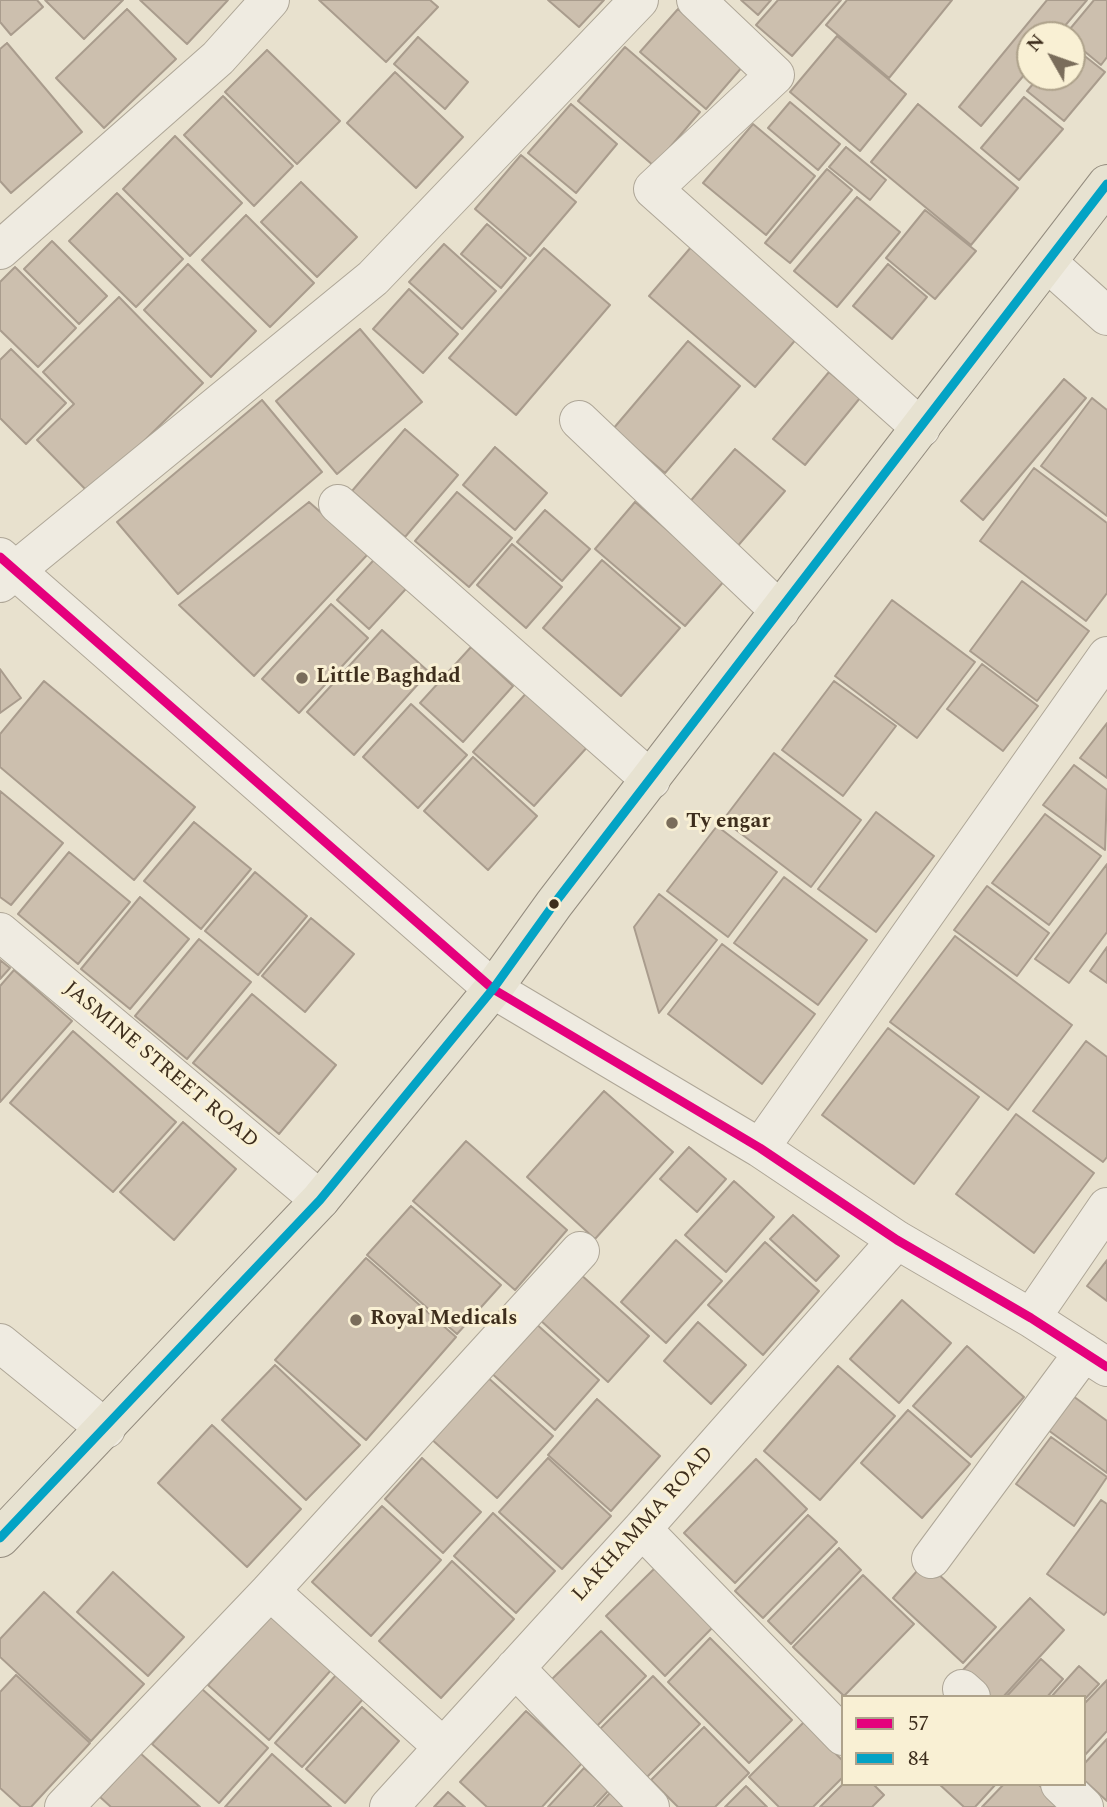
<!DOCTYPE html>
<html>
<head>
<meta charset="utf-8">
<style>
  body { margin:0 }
  #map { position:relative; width:1107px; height:1807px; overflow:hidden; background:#e8e1ce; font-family:Spectral,serif }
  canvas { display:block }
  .legend { position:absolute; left:841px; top:1695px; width:245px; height:91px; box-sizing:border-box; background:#f9f0d4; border:2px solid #aea28b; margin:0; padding:9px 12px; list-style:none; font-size:21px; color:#3e2e1d }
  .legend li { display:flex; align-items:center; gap:14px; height:35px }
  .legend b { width:35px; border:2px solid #aea28b }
  .north { position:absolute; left:1016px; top:21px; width:70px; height:70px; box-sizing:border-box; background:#f9f0d4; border:2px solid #aea28b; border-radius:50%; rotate:310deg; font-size:19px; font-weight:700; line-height:28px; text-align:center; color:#3e2e1d }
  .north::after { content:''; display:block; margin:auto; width:24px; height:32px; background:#7a6d5b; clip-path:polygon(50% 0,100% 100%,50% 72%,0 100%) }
</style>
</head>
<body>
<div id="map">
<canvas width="1107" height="1807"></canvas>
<ul class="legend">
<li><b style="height:9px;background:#e5007d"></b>57</li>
<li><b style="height:9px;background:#03a3c5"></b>84</li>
</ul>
<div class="north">N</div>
</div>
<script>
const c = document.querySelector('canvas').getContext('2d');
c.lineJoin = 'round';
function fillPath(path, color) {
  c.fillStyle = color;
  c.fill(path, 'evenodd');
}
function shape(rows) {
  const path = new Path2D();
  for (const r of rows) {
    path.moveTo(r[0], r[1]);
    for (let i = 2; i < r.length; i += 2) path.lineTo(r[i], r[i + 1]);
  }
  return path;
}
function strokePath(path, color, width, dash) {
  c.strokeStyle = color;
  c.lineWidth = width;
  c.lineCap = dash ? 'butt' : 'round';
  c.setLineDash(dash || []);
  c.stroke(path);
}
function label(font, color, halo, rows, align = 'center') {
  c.font = font + ' Spectral,serif';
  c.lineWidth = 6;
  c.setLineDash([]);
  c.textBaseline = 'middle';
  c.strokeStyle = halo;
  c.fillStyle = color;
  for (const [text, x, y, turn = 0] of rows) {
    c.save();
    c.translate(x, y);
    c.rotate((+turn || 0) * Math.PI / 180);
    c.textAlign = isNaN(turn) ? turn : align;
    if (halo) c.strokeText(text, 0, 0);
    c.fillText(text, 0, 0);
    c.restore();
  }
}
const building = shape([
  [0,0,37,0,43,7,11,35,0,22,0,0],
  [45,0,123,0,84,39,45,0],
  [140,0,228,0,187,44,140,0],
  [319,0,430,0,438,7,386,62,319,0],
  [548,0,604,0,579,27,548,0],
  [741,0,771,0,758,15,741,0],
  [778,0,841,0,792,56,756,25,778,0],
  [847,0,952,0,889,78,826,25,847,0],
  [1047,0,1087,0,1057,35,1030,35,1030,68,981,126,959,107,1047,0],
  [1094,0,1107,0,1107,57,1101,65,1072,41,1072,35,1065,35,1094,0],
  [127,9,176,59,104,128,56,78,127,9],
  [678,9,743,66,706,109,640,52,678,9],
  [837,36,906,94,860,151,790,92,837,36],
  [418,37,468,82,445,109,394,64,418,37],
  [7,43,82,132,11,193,0,181,0,49,7,43],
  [1072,46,1105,72,1064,121,1027,91,1039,77,1072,77,1072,46],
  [625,47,700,112,654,166,578,101,625,47],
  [267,50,340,121,297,164,225,92,267,50],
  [395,72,463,137,416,188,347,123,395,72],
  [223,96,293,166,254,206,184,135,223,96],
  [1024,97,1063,129,1019,180,981,148,1024,97],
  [790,102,840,144,818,170,768,128,790,102],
  [571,104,617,144,576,193,528,153,571,104],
  [918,104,1018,188,971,245,871,162,918,104],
  [753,124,815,176,766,235,703,183,753,124],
  [175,136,242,203,190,256,123,189,175,136],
  [846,147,886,180,870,200,829,167,846,147],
  [521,155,576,202,530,256,475,209,521,155],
  [827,169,852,190,790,263,765,243,827,169],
  [301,182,357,237,317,277,261,222,301,182],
  [117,193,183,259,136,307,69,241,117,193],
  [857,197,900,232,837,307,794,271,857,197],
  [925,210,976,251,935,299,886,258,925,210],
  [246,215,314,283,270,327,202,260,246,215],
  [487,224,526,258,501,288,461,254,487,224],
  [52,241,107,296,79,324,24,269,52,241],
  [444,244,496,291,462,329,409,282,444,244],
  [692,246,798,337,755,387,649,296,692,246],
  [544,248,610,305,516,415,449,358,544,248],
  [188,264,256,331,211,377,144,310,188,264],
  [888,264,927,297,892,339,853,306,888,264],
  [15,267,76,328,38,367,0,330,0,282,15,267],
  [409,289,458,334,423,373,373,329,409,289],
  [119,297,203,383,90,494,37,440,74,404,43,372,119,297],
  [360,329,422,402,337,474,276,401,360,329],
  [688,341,740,386,665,473,613,429,688,341],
  [11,349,66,403,26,444,0,418,0,360,11,349],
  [829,372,860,398,805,465,773,439,829,372],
  [1064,379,1086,398,983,520,961,501,1064,379],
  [1092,398,1107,410,1107,516,1041,466,1092,398],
  [262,400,322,472,178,594,117,522,262,400],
  [405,429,458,475,405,537,352,491,405,429],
  [495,447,547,493,515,530,463,485,495,447],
  [735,449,785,491,736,548,687,505,735,449],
  [1034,468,1107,523,1107,593,1086,621,980,541,1034,468],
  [457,492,512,538,469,587,415,541,457,492],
  [309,502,368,554,254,676,179,605,309,502],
  [635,502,725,580,685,626,595,549,635,502],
  [545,510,590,549,562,581,517,542,545,510],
  [512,544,562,587,526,628,477,585,512,544],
  [383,550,415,579,369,629,337,600,383,550],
  [602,560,680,628,621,696,543,628,602,560],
  [1022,581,1089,631,1037,701,970,651,1022,581],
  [892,600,975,662,917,738,835,676,892,600],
  [331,604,368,638,299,713,262,679,331,604],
  [382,630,429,672,354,755,307,712,382,630],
  [471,647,513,686,463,742,420,703,471,647],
  [982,664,1038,706,1003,751,947,709,982,664],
  [0,669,21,698,0,713,0,669],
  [44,681,195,807,134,880,0,767,0,734,44,681],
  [834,681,896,726,843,796,782,750,834,681],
  [530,689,590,744,534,806,473,752,530,689],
  [411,704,467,755,418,808,363,757,411,704],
  [1107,723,1107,778,1080,758,1107,723],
  [774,753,861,820,811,887,723,820,774,753],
  [473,757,537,816,488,870,424,811,473,757],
  [1074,765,1107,790,1105,850,1043,805,1074,765],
  [0,791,63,843,11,905,0,897,0,791],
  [876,812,934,856,876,932,818,889,876,812],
  [1045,814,1101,856,1049,925,992,883,1045,814],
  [194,822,251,869,201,929,144,881,194,822],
  [717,826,777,872,728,937,667,891,717,826],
  [69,852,130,902,78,964,18,914,69,852],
  [1107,864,1107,932,1069,983,1035,959,1107,864],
  [255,872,307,916,258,975,205,931,255,872],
  [784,877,867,940,818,1005,734,943,784,877],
  [987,886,1049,933,1017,976,954,930,987,886],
  [659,894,717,940,659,1013,634,927,659,894],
  [140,897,189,939,130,1009,81,969,140,897],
  [311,918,354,954,305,1012,262,976,311,918],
  [955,936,1072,1025,1008,1110,890,1022,955,936],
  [199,939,251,982,187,1059,135,1016,199,939],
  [722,944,815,1014,762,1084,668,1014,722,944],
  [1107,947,1107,983,1090,971,1107,947],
  [0,960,10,968,0,979,0,960],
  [14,970,72,1021,0,1102,0,986,14,970],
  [252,994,336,1065,279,1134,193,1063,252,994],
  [888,1028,979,1097,914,1184,822,1115,888,1028],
  [73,1031,176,1122,113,1192,10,1103,73,1031],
  [1086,1041,1107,1057,1107,1157,1103,1162,1033,1111,1086,1041],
  [604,1091,673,1152,595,1239,527,1177,604,1091],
  [1016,1114,1094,1173,1034,1253,956,1194,1016,1114],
  [183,1122,236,1169,174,1240,120,1192,183,1122],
  [466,1141,567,1230,515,1290,413,1201,466,1141],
  [689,1147,726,1179,697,1212,660,1179,689,1147],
  [734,1181,774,1217,726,1272,685,1235,734,1181],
  [411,1206,501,1285,457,1334,367,1255,411,1206],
  [793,1215,839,1256,816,1281,770,1239,793,1215],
  [676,1240,722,1281,666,1343,621,1302,676,1240],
  [765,1242,819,1291,763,1355,708,1305,765,1242],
  [366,1258,456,1337,366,1440,275,1360,366,1258],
  [1107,1260,1107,1301,1087,1286,1107,1260],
  [579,1273,649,1336,608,1382,539,1319,579,1273],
  [902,1300,951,1343,899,1403,850,1359,902,1300],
  [534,1322,599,1380,555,1430,489,1371,534,1322],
  [698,1322,746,1365,711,1404,664,1361,698,1322],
  [967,1346,1024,1397,971,1457,913,1406,967,1346],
  [275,1365,360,1445,306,1500,222,1420,275,1365],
  [838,1366,895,1416,820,1500,764,1451,838,1366],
  [485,1375,553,1436,497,1498,429,1437,485,1375],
  [1073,1396,1107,1421,1107,1473,1048,1430,1073,1396],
  [597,1399,660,1456,611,1511,548,1455,597,1399],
  [908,1410,970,1464,922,1518,861,1463,908,1410],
  [212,1425,301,1509,247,1567,158,1483,212,1425],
  [1051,1437,1107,1477,1074,1526,1016,1484,1051,1437],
  [422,1458,481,1512,443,1553,385,1499,422,1458],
  [548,1458,611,1516,562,1569,499,1512,548,1458],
  [756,1459,807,1509,735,1583,684,1533,756,1459],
  [1101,1500,1107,1504,1107,1611,1104,1615,1047,1574,1101,1500],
  [382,1506,441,1560,371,1636,312,1582,382,1506],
  [493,1513,555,1571,516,1613,454,1556,493,1513],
  [808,1515,837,1542,763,1618,735,1591,808,1515],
  [839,1548,861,1570,791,1644,768,1621,839,1548],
  [452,1561,514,1619,441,1698,379,1641,452,1561],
  [925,1562,996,1627,963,1663,893,1598,925,1562],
  [655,1568,713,1627,665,1676,606,1616,655,1568],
  [113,1572,184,1637,148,1676,77,1612,113,1572],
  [863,1575,914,1624,844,1696,793,1647,863,1575],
  [44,1592,144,1684,91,1741,0,1657,0,1639,44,1592],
  [1030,1598,1064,1630,1003,1697,991,1697,962,1671,1030,1598],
  [271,1614,332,1669,269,1740,208,1685,271,1614],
  [601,1631,646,1676,596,1727,550,1681,601,1631],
  [710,1638,792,1720,749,1763,668,1682,710,1638],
  [1041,1659,1063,1679,1047,1697,1006,1697,1041,1659],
  [1079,1666,1099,1684,1084,1700,1084,1697,1051,1697,1079,1666],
  [337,1674,364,1698,302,1767,275,1743,337,1674],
  [16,1675,90,1743,31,1807,21,1807,0,1788,0,1692,16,1675],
  [653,1676,700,1724,646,1778,598,1731,653,1676],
  [1107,1680,1107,1731,1084,1756,1084,1704,1107,1680],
  [202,1689,268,1748,219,1803,152,1744,202,1689],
  [362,1707,399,1741,345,1803,306,1769,362,1707],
  [526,1711,582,1763,542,1807,487,1807,460,1782,526,1711],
  [804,1722,843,1761,843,1777,813,1807,779,1807,749,1777,804,1722],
  [704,1727,749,1773,715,1807,678,1807,651,1780,704,1727],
  [1107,1739,1107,1801,1084,1780,1084,1764,1107,1739],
  [140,1753,200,1807,111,1807,100,1797,140,1753],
  [272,1754,331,1807,225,1807,272,1754],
  [584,1768,609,1790,593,1807,548,1807,584,1768],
  [843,1784,873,1784,884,1795,872,1807,820,1807,843,1784],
  [939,1784,996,1784,975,1807,964,1807,939,1784],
  [1004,1784,1038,1784,1063,1807,982,1807,1004,1784],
  [746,1786,767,1807,725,1807,746,1786],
  [448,1792,465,1807,434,1807,448,1792],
  [610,1793,625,1807,597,1807,610,1793]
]);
const minor = shape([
  [696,0,775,75,653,189,921,428],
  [0,250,218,58,270,0],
  [1048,263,1107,316],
  [579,420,780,611],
  [338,504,651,780],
  [0,557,493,989,760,1148,897,1240,1031,1318,1107,1367],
  [0,583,373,278,639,0],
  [0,932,320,1200],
  [760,1148,1107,656],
  [1031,1318,1107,1207],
  [0,1343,106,1429],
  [642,1529,843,1736],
  [931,1559,1084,1352],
  [270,1591,443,1747],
  [515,1668,650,1807],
  [962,1689,971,1697],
  [1060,1784,1084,1807],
  [64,1807,270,1591,580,1251],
  [389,1807,642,1529,897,1240]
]);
const major = shape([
  [0,1538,320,1200,493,989,554,904,1107,184]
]);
const bus1 = shape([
  [0,557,493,989,760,1148,897,1240,1031,1318,1107,1367]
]);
const bus2 = shape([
  [0,1538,320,1200,493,989,554,904,1107,184]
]);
const markers = [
  [302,678,7,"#7a6d5b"],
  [672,823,7,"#7a6d5b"],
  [554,904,6,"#3e2e1d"],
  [356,1320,7,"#7a6d5b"]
];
const poiNames = [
  ["Little Baghdad",316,678],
  ["Ty engar",686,823],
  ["Royal Medicals",370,1320]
];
const streetNames = [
  ["JASMINE STREET ROAD",160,1066,40],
  ["LAKHAMMA ROAD",644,1525,-48]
];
fillPath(building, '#ccbfae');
strokePath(building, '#a99c8d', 2);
strokePath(minor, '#aea697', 40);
strokePath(major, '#938b7e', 40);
strokePath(minor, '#efebe1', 38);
strokePath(major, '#e7e2d1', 38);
strokePath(bus1, '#e5007d', 9);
strokePath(bus2, '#03a3c5', 9);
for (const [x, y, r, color] of markers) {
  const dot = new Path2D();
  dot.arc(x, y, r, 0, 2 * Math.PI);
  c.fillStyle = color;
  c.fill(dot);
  strokePath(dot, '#f9f0d4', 2.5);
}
label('bold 21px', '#3e2e1d', '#f9f0d4', poiNames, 'left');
label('21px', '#3e2e1d', '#f9f0d4', streetNames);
</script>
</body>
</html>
